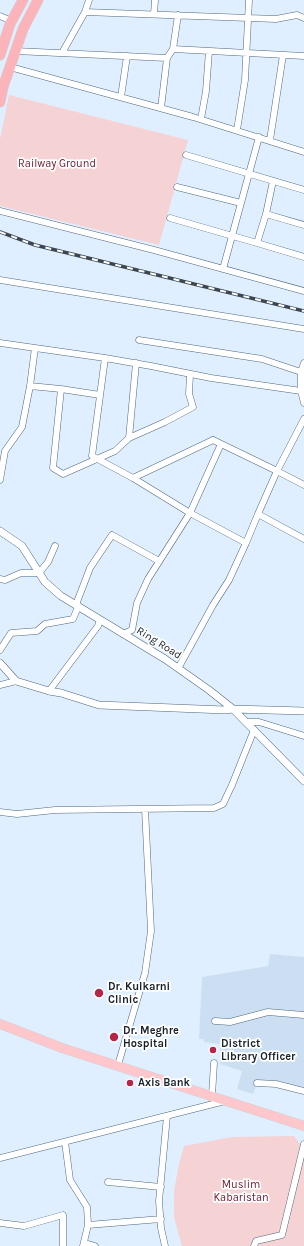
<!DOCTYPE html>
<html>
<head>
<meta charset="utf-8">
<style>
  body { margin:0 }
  canvas { display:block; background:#dfefff }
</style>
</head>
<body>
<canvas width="304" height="1246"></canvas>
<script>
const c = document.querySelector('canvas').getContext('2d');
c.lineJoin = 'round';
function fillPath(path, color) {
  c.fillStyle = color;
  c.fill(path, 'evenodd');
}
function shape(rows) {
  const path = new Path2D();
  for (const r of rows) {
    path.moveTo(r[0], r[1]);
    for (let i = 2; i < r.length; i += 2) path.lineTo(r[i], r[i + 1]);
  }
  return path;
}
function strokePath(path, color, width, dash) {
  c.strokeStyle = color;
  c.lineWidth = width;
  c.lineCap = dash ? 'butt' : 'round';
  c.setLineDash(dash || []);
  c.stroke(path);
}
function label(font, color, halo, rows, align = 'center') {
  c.font = font + ' Karla,sans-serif';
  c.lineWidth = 3.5;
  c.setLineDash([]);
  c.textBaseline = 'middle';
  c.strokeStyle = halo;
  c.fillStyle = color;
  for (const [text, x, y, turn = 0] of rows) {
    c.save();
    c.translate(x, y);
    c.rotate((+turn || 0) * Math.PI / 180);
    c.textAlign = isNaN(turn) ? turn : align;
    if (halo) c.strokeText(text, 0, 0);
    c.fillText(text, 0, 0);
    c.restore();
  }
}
const built = shape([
  [270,954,304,957,304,1094,278,1086,257,1085,253,1094,237,1089,242,1071,220,1064,220,1044,204,1042,203,1039,199,1039,202,977,268,966]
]);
const green = shape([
  [9,95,188,140,159,245,0,206,0,139],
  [294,1136,304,1149,304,1246,182,1246,174,1217,174,1191,179,1164,184,1146,232,1137]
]);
const minor = shape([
  [85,12,276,19,297,15,304,18],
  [154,14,155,0],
  [0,16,12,21],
  [173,49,178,15],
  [15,51,167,58,173,49,304,56],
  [62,53,85,12,89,0],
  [10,67,193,117,304,152],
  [121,97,127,56],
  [161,108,167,58],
  [201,119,206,91,209,51],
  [237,130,245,80,249,0],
  [270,140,283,55],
  [186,155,304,190],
  [177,187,241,203],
  [0,211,154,250,304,291],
  [266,214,273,181],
  [170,218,257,243],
  [304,225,266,214,257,243,304,257],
  [223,269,259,137],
  [0,280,304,329],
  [139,340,262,359,301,372,304,374],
  [0,343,105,358,151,366,211,378,301,391],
  [35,348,30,386,61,389,53,468,63,474,115,451,129,438,165,422,193,407,189,394,190,374],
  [105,358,92,456,133,478],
  [304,363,301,372,301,391,304,403],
  [61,389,100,395],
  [304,419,277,471,304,485],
  [129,438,136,363],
  [213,440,277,471,258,514,246,543,190,513,133,478,213,440],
  [0,480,5,451,22,427,30,386],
  [258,514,304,539],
  [0,579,5,580,21,573,39,573,48,562,55,546],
  [123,634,132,630,137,603,148,579,190,513,221,444],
  [0,650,11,633,37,631,45,624,73,619,78,607,77,602,90,568,112,535,159,561],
  [177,667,180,665,213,605,229,580,246,543],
  [0,685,16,681],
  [49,691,98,626,100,620],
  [246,722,259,722,304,736],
  [0,812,17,814,55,810,214,808,223,804,232,785,254,730],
  [215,1021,230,1022,268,1012,304,1015],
  [118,1065,145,973,151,931,145,809],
  [257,1083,276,1084,304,1091],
  [212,1095,214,1063],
  [65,1142,70,1180,87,1207,88,1225,83,1246],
  [0,1158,225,1101],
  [108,1182,161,1187],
  [0,1223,24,1226,63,1215,63,1246],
  [88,1225,161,1219],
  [85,1243,95,1246],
  [165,1246,161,1228,159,1201,167,1116],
  [254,1246,256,1241,282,1235,304,1144]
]);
const tertiary = shape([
  [0,531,22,546,45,582,61,596,165,659,209,690,233,709,304,781],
  [0,663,16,681,49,691,61,693,99,705,225,710,233,709,304,711]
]);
const primary = shape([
  [0,1024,62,1048,304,1126]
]);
const trunk = shape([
  [0,55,10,24,23,0],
  [0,102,3,87,23,29,38,0]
]);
const rail = shape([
  [0,232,35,245,304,311]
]);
const markers = [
  [99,993,5,"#b62447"],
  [114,1037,5,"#b62447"],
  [213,1050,4,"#b62447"],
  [130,1083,4,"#b62447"]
];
const parkNames = [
  ["Railway Ground",57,164],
  ["Muslim",241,1185],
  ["Kabaristan",241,1198]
];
const streetNames = [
  ["Ring Road",159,643,32]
];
const poiNames = [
  ["Dr. Kulkarni",108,987],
  ["Clinic",108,1000],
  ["Dr. Meghre",123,1031],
  ["Hospital",123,1044],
  ["District",221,1044],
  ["Library Officer",221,1057],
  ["Axis Bank",138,1083]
];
fillPath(built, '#ccdff2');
fillPath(green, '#f5d2d4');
strokePath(minor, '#50677d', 7);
strokePath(tertiary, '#50677d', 8);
strokePath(primary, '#d0d2d4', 10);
strokePath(trunk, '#d0d2d4', 11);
strokePath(minor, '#fff', 6);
strokePath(tertiary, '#fff', 7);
strokePath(primary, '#fdc7cc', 9);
strokePath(trunk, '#fcb4bb', 10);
strokePath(rail, '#3b4650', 3.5);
strokePath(rail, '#fff', 2, [6]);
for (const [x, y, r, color] of markers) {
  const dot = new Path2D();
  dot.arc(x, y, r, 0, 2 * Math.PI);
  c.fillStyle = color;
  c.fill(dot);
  strokePath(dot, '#fff', 1.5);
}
label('11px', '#70172b', '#fff', parkNames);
label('11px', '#162029', '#fff', streetNames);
label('bold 11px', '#162029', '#fff', poiNames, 'left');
</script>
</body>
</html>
